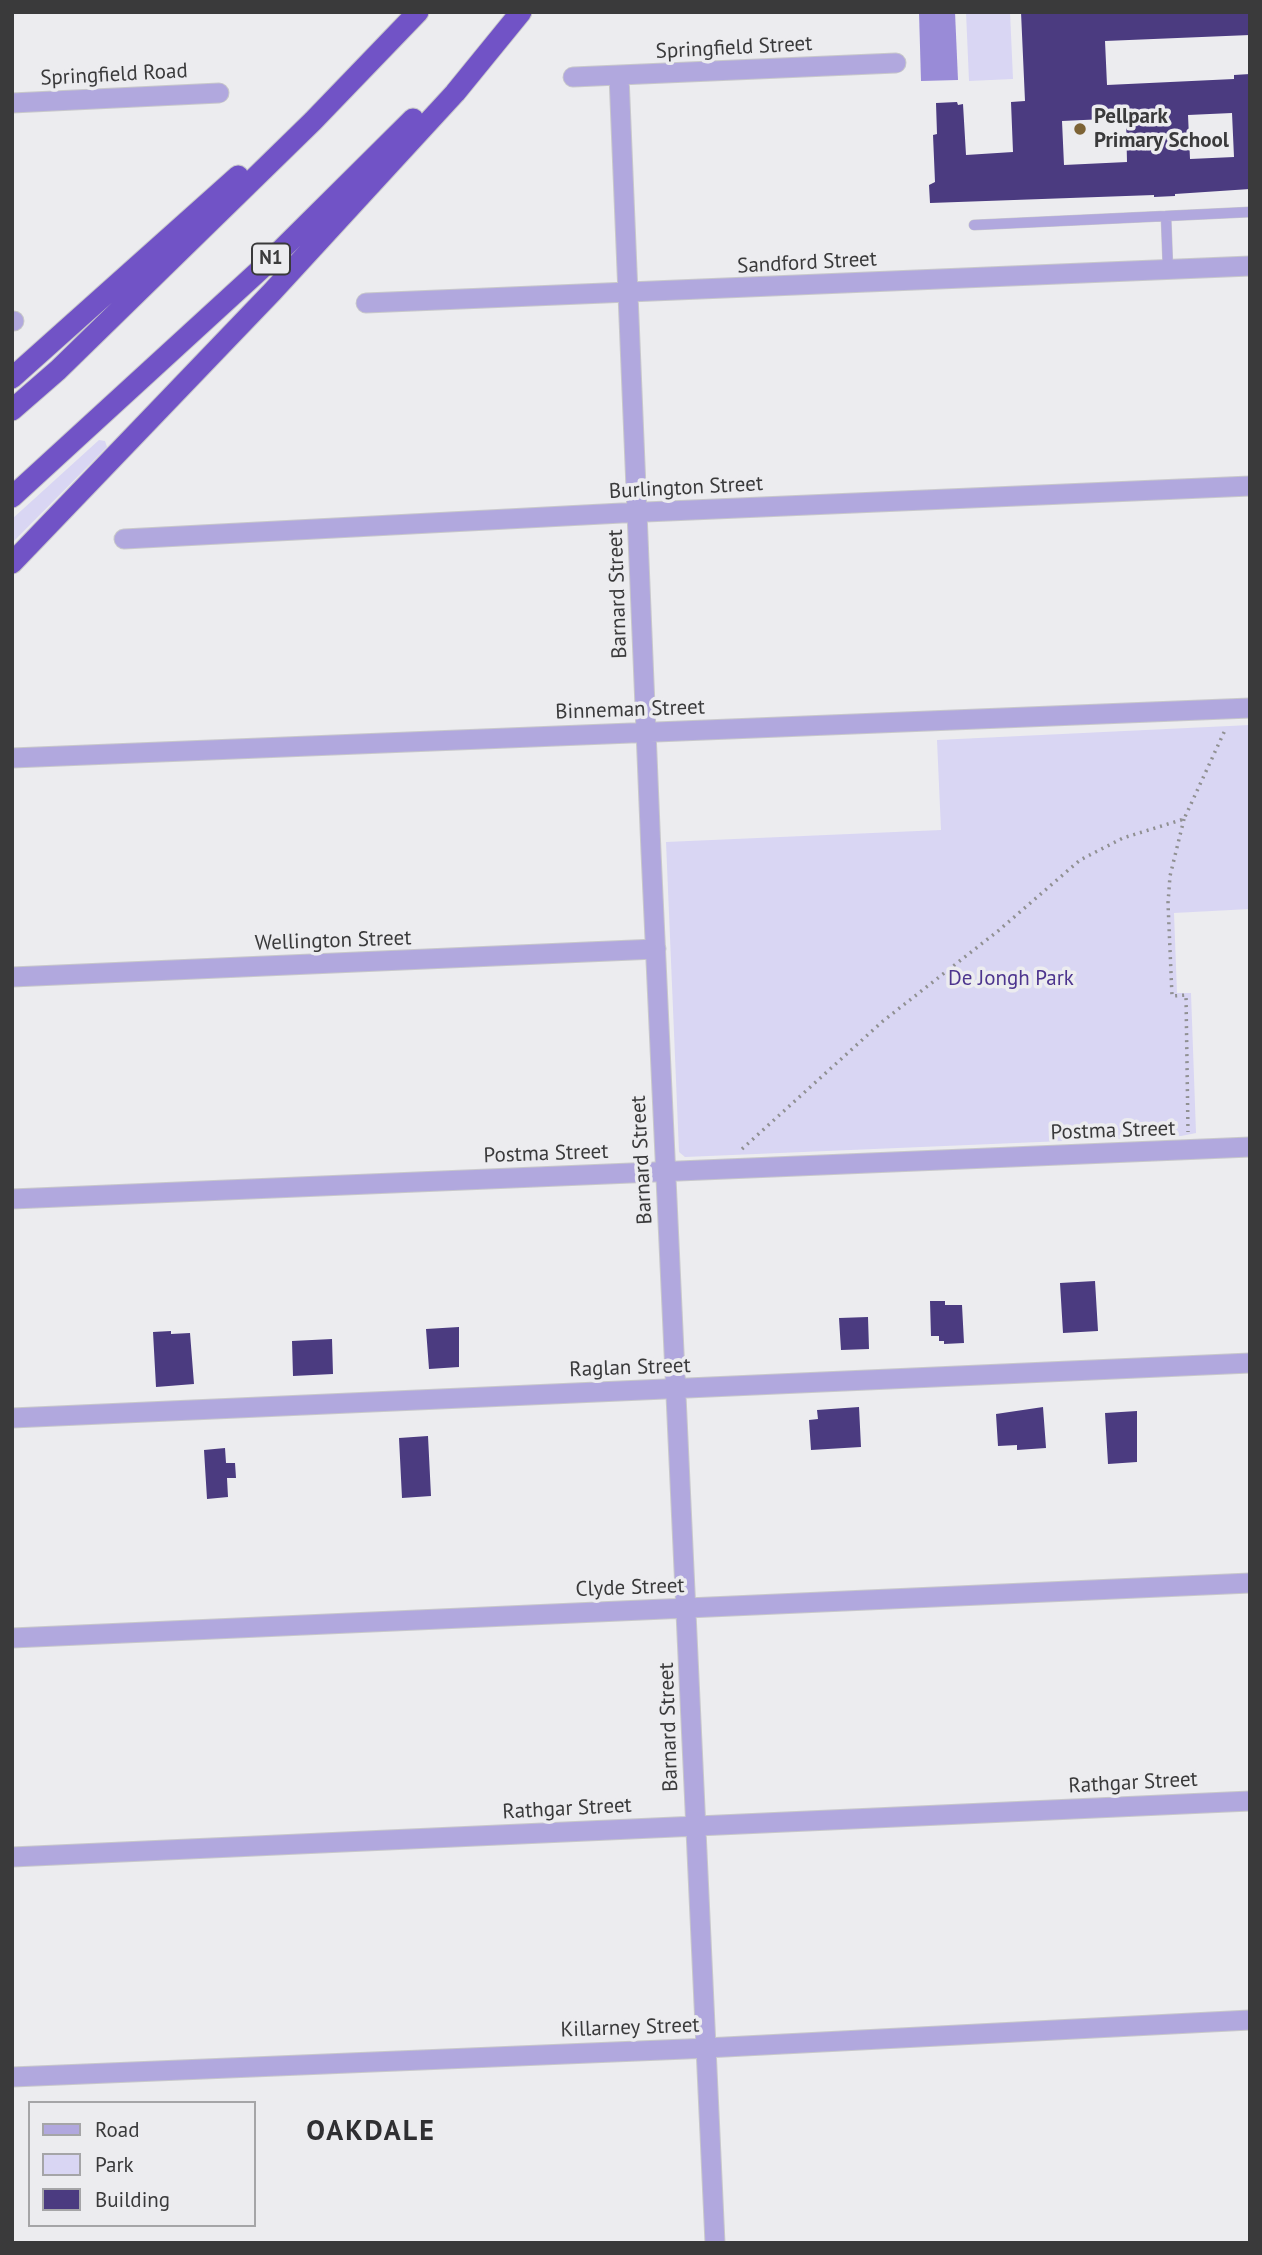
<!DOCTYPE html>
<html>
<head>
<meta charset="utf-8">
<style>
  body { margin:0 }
  #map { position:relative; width:1262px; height:2255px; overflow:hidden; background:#ececef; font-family:"PT Sans",sans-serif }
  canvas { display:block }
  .frame { position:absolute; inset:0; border:14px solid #3a3a3b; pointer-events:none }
  .legend { position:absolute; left:28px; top:2101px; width:228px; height:126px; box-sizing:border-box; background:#ececef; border:2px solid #a5a5a7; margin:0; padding:9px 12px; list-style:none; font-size:21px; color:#3a3a3b }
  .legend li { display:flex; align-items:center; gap:14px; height:35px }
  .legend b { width:35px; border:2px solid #a5a5a7 }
</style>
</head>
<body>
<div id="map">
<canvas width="1262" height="2255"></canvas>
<div class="frame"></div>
<ul class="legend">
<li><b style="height:9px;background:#b1a8de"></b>Road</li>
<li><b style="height:19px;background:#d9d6f3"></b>Park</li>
<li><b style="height:19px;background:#4b3b80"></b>Building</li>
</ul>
</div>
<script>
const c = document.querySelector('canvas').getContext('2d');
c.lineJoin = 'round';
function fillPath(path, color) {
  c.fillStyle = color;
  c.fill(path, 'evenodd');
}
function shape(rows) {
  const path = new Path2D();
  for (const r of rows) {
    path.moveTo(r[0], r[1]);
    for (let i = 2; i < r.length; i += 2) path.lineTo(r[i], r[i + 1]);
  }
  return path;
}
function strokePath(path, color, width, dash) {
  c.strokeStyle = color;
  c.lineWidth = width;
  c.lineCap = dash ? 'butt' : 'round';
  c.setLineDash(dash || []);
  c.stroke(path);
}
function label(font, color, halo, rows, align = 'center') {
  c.font = font + ' "PT Sans",sans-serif';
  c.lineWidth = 7;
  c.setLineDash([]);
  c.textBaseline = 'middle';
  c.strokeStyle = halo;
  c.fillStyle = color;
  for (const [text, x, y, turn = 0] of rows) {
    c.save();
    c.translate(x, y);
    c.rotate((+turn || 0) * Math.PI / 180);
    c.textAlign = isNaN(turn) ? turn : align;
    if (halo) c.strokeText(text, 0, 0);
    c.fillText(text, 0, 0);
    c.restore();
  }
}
const green = shape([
  [966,12,1010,12,1013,79,969,81],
  [99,440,105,441,107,447,12,543,12,519],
  [1250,725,1250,909,1174,913,1177,993,1191,993,1196,1133,1181,1136,685,1157,679,1152,666,842,941,830,937,740]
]);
const water = shape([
  [919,12,955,12,958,80,921,81]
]);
const building = shape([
  [1021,12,1250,12,1250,35,1105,41,1107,85,1234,79,1234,75,1250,74,1250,189,1175,194,1175,196,1154,197,1154,195,930,203,929,185,935,182,933,135,937,134,936,103,957,102,958,105,963,104,966,155,1013,152,1011,102,1025,101],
  [1232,113,1234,157,1190,159,1188,115],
  [1126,118,1127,162,1064,165,1062,121],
  [1095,1281,1098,1331,1063,1333,1060,1283],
  [930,1301,945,1301,945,1305,962,1305,964,1343,944,1344,944,1341,939,1341,939,1336,931,1336],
  [868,1317,869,1349,841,1350,839,1318],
  [459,1327,459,1367,429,1369,426,1329],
  [171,1331,171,1334,190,1333,194,1384,156,1387,153,1332],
  [332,1339,333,1374,293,1376,292,1341],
  [859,1407,861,1447,811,1450,809,1420,818,1419,817,1410],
  [1043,1407,1046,1448,1017,1450,1017,1445,998,1446,996,1414],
  [1137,1411,1137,1462,1108,1464,1105,1413],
  [428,1436,431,1496,402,1498,399,1438],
  [225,1448,226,1463,235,1463,236,1478,227,1478,228,1497,207,1499,204,1450]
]);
const path = shape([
  [1184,819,1170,876,1168,903,1172,996,1186,995,1188,1132],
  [742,1149,883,1021,998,931,1080,860,1123,838,1184,819,1226,728]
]);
const service = shape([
  [1166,216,1250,212],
  [974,225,1166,216,1168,270]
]);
const minor = shape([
  [619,76,651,852,715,2243],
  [573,77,896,63],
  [12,103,219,93],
  [366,303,1250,266],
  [12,321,14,321],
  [124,539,622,513,1250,486],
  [12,758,1250,708],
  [12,977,656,949],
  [12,1199,1250,1147],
  [12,1418,1250,1363],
  [12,1638,1250,1583],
  [12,1857,1250,1801],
  [12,2077,686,2049,1250,2020]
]);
const motorway = shape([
  [12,378,238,176],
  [12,410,58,370,313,121,418,12],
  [12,497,273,258,413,119],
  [12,563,272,292,455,93,521,12]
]);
const markers = [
  [1080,129,7,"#7d6335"]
];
const shields = [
  [271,259,38]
];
const shieldNames = [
  ["N1",271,259]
];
const streetNames = [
  ["Springfield Street",734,48,-3],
  ["Springfield Road",114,75,-3],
  ["Sandford Street",807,263,-3],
  ["Burlington Street",686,488,-3],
  ["Barnard Street",618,594,-92],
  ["Binneman Street",630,710,-2],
  ["Wellington Street",333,941,-2],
  ["Postma Street",1113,1131,-2],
  ["Postma Street",546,1154,-2],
  ["Barnard Street",642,1160,-93],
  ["Raglan Street",630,1368,-2],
  ["Clyde Street",630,1588,-2],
  ["Barnard Street",669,1727,-92],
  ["Rathgar Street",1133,1783,-3],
  ["Rathgar Street",567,1809,-3],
  ["Killarney Street",630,2028,-2]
];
const poiNames = [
  ["Pellpark",1094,117],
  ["Primary School",1094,141]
];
const parkNames = [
  ["De Jongh Park",1011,979]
];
const districtNames = [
  ["OAKDALE",371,2132]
];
fillPath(green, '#d9d6f3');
fillPath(water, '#998bd7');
fillPath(building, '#4b3b80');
strokePath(service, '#c8c8cb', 11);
strokePath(minor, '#c8c8cb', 21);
strokePath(motorway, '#c8c8cb', 23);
strokePath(path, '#909092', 3.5, [2, 5]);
strokePath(service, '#b1a8de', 10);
strokePath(minor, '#b1a8de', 19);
strokePath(motorway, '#7153c6', 21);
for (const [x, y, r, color] of markers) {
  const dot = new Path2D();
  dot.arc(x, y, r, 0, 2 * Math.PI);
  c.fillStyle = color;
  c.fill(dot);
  strokePath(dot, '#ececef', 2.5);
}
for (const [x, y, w] of shields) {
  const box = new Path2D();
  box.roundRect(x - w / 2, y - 15.5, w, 31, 5);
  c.fillStyle = '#ececef';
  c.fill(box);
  strokePath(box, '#3a3a3b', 2);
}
label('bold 19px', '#3a3a3b', null, shieldNames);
label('21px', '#3a3a3b', '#ececef', streetNames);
label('bold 21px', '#3a3a3b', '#ececef', poiNames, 'left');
label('21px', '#4d358e', '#ececef', parkNames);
c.letterSpacing = '2px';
label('bold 28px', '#2f2f32', '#ececef', districtNames);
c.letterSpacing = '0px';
</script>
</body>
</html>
